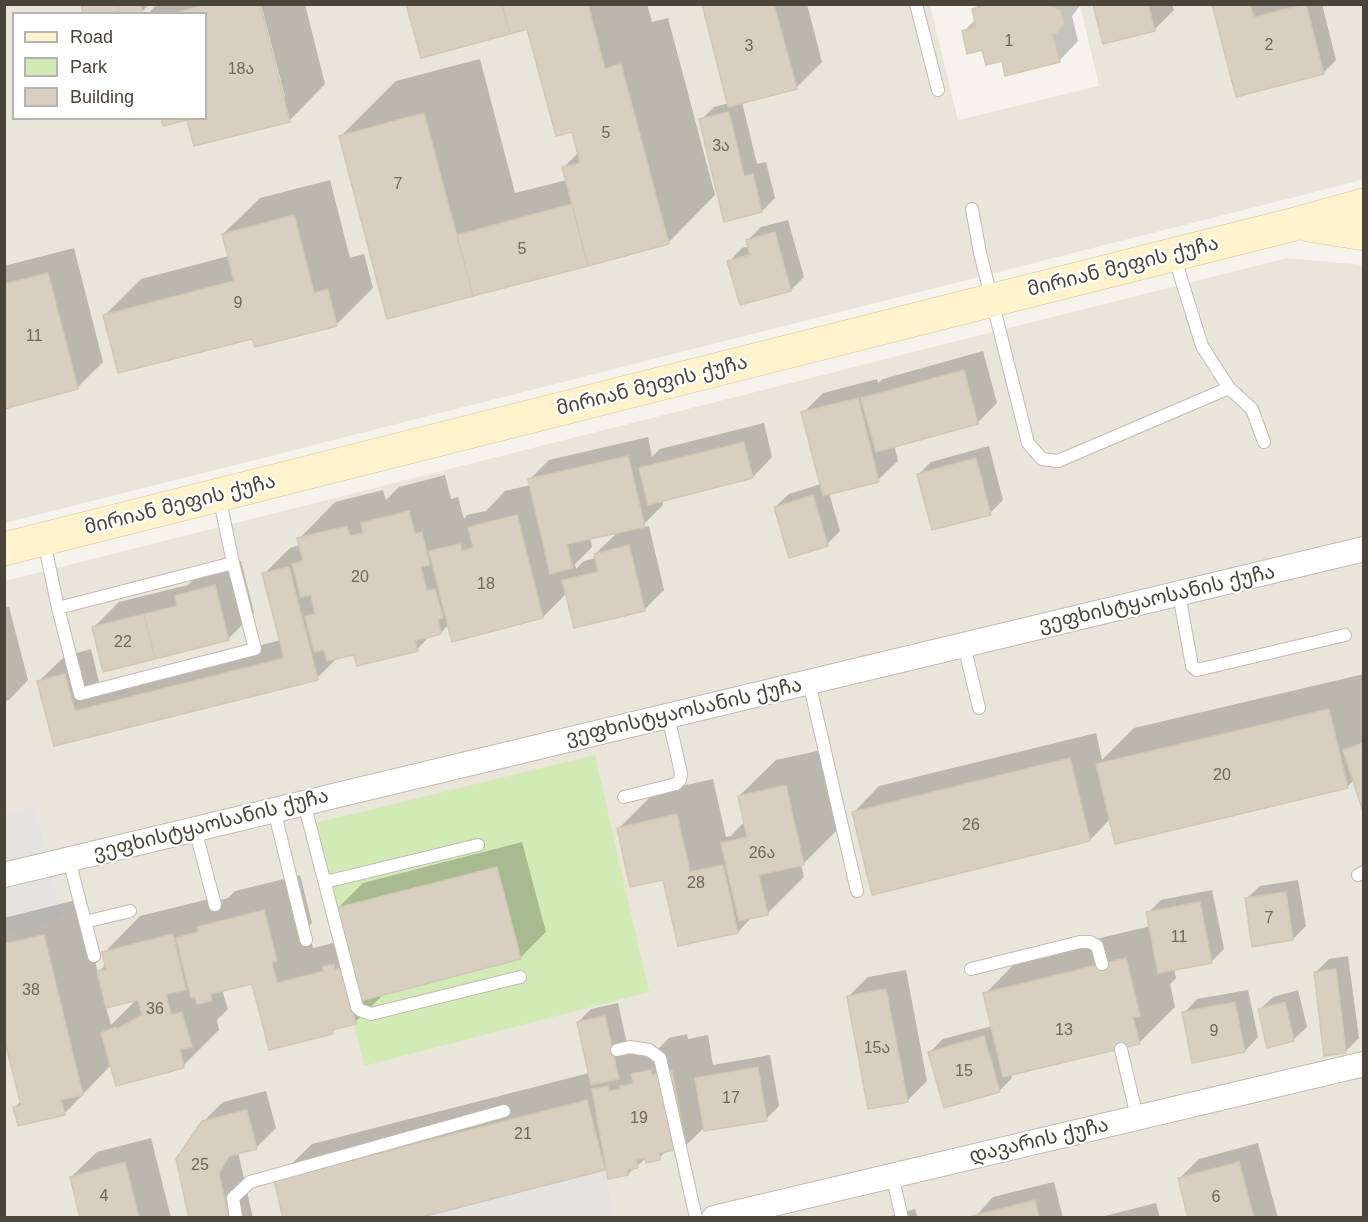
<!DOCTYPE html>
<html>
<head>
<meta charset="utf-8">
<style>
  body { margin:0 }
  #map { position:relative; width:1368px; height:1222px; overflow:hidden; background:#f6f3ec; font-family:Helvetica,sans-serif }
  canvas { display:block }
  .frame { position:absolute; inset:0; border:6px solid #4b4439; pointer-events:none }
  .legend { position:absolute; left:12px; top:12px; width:195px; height:108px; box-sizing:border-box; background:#fff; border:2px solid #b7b4b0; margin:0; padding:8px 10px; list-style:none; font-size:18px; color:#4b4439 }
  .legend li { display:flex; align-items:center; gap:12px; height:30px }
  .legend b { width:30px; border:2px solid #b7b4b0 }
</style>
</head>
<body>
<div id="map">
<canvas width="1368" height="1222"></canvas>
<div class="frame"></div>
<ul class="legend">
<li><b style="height:8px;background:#fff3cd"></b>Road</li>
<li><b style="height:16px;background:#d2eab5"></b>Park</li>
<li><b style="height:16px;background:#d8cfc1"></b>Building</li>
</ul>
</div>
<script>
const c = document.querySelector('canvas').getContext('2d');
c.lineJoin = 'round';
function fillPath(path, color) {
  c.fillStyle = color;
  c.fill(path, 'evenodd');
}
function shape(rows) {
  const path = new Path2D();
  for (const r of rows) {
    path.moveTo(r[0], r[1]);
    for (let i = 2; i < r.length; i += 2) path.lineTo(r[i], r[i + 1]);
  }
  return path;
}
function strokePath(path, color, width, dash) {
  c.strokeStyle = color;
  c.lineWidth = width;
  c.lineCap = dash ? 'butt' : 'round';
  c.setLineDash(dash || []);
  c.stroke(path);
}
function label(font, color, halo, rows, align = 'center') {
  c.font = font + ' Helvetica,"Noto Sans Georgian",sans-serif';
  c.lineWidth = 4.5;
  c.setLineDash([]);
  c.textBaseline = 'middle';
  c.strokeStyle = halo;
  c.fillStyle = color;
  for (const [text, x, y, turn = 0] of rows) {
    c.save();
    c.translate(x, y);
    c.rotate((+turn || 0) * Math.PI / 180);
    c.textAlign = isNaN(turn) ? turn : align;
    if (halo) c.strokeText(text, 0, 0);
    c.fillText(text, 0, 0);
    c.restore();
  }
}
const residential = shape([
  [5,5,930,5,958,120,1099,86,1080,5,1363,5,1364,178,1358,181,5,523],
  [14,14,206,14,206,118,14,118],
  [1287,258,1363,265,1363,1217,5,1218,5,581]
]);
const green = shape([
  [595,755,649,992,364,1066,307,825]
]);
const parking = shape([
  [34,806,63,917,5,932,5,814],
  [605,1170,614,1217,418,1218]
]);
const shadow = shape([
  [82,4,149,4,142,12,135,14,121,14,120,10,105,14],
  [157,4,258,4,282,97,285,97,261,4,305,4,325,84,289,121,206,118,206,14,148,14],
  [408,4,647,4,652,22,668,18,715,195,668,243,388,318,340,137,396,81,480,59,515,193,567,180,563,168,579,152,573,130,528,27],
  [703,4,807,4,822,62,796,88,742,102,757,164,766,162,775,198,762,211,701,120,714,107,729,103],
  [979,4,1081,4,1072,16,1078,41,1059,61,1003,59,983,48,963,32,976,19,974,10],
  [1095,4,1172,4,1174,10,1154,30],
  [1214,4,1322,4,1336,60,1323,73],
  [330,180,350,258,364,254,373,288,336,325,253,337,104,316,141,279,229,256,223,234,260,198],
  [788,220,804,277,791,290,741,303,729,262,742,248,749,246,748,240,761,227],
  [74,248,103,362,77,388,4,407,4,266],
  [983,351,997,403,978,422,894,445,898,461,878,480,829,493,840,531,827,544,775,507,789,494,821,484,803,413,823,393,877,379,878,383,883,379],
  [764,423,772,457,753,477,662,500,663,505,640,528,649,526,664,590,644,610,567,593,543,617,449,624,441,633,431,635,417,649,355,653,338,657,317,678,55,745,39,681,65,656,91,649,100,686,281,640,264,574,290,548,300,545,299,539,335,502,383,490,386,500,399,487,445,475,451,499,458,497,464,519,467,515,486,511,505,491,531,485,529,480,549,460,648,437,652,457,660,449],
  [619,531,595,554,596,558,584,561,576,569,575,564,592,547,590,538],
  [989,446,1003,500,990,513,918,475,931,462],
  [241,561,254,613,228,639,93,628,119,602,188,585,202,570],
  [9,607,28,680,9,700,4,701,4,608],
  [1364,674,1364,810,1354,780,1347,787,1110,819,1090,840,854,812,879,786,1096,733,1102,760,1134,728],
  [822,750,839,828,803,864,801,864,804,877,767,914,752,917,738,932,664,878,619,828,655,792,713,779,726,837,731,836,745,821,739,796,776,760],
  [522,842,546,932,520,958,385,993,355,1022,338,1027,332,1032,253,982,222,990,228,1009,217,1020,219,1030,183,1066,112,1064,64,1114,15,1107,21,1101,4,1032,4,918,80,899,98,973,106,964,104,953,140,916,209,899,214,902,228,898,235,891,300,875,312,923,308,927,313,948,345,940,337,909,363,883],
  [138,998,111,1025,106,1007],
  [1298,880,1306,926,1293,939,1246,899,1260,886],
  [1212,890,1224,949,1211,962,1174,969,1176,978,1170,984,1175,1007,1139,1043,1011,1074,1012,1078,999,1091,930,1052,943,1039,992,1026,985,994,1021,957,1151,926,1148,913,1161,900],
  [1348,956,1359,1038,1346,1051,1316,972,1329,959],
  [906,970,927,1081,907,1101,848,997,868,977],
  [1248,990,1258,1037,1245,1051,1184,1013,1197,999],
  [1298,990,1307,1027,1293,1040,1259,1010,1273,997],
  [618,1003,629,1053,644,1051,645,1056,653,1054,669,1038,687,1034,688,1039,708,1035,713,1065,770,1055,779,1106,766,1119,705,1127,685,1146,668,1149,659,1158,646,1158,628,1174,607,1166,604,1169,275,1180,312,1144,589,1073,578,1022,591,1009],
  [266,1091,276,1128,256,1148,238,1152,253,1218,191,1218,203,1122,223,1102],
  [151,1138,171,1218,81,1218,71,1177,97,1152],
  [1258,1143,1278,1218,1190,1218,1179,1179,1199,1159],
  [1054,1182,1063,1218,974,1218,993,1197],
  [1156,1203,1160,1218,1097,1218],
  [915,1209,918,1218,884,1218]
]);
const building = shape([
  [81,4,117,4,119,11,111,14,83,14,81,4],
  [117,4,140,4,143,13,120,14,117,4],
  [207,4,260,4,290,122,194,146,187,120,163,126,161,118,206,118,206,14,173,14,207,4],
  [406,4,502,4,510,34,421,58,406,4],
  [502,4,588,4,605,69,621,64,669,244,588,266,562,167,580,163,572,132,556,136,527,29,510,34,502,4],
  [702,4,774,4,797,89,728,107,702,4],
  [992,4,1044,4,1045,6,1050,5,1060,10,1064,23,1057,33,1052,34,1060,62,1005,76,1002,61,986,65,982,50,967,54,962,31,976,27,972,9,992,4],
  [1093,4,1148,4,1155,31,1103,44,1093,4],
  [1212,4,1250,4,1254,17,1306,4,1324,74,1236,97,1212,4],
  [729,112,744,176,753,174,762,212,724,222,699,119,729,112],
  [424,113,473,296,387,319,339,136,424,113],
  [572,204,588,266,473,296,457,235,572,204],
  [294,215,314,293,328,289,337,326,255,347,252,339,118,373,103,315,234,281,222,234,294,215],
  [775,232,791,291,740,305,727,261,750,255,746,240,775,232],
  [48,273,78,389,4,409,4,284,48,273],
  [964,370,978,424,876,452,861,398,964,370],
  [858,398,879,482,823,496,801,412,858,398],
  [744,442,753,478,648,505,639,468,744,442],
  [628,456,645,527,567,544,573,568,550,574,528,479,628,456],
  [976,458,991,515,932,530,917,474,976,458],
  [813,495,828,546,789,558,774,507,813,495],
  [409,511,415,534,422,532,430,565,421,567,427,591,435,589,443,618,438,619,441,634,415,641,418,651,357,666,354,655,327,661,324,650,314,652,305,616,315,614,311,595,301,597,292,564,303,561,297,538,347,526,350,536,363,533,361,523,409,511],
  [517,515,543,618,452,642,429,551,460,544,462,551,473,548,468,527,517,515],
  [629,545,645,611,574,628,562,580,598,572,594,554,629,545],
  [289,567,318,680,54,746,37,681,65,674,75,711,284,658,262,573,289,567],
  [215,585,229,640,155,659,144,614,177,606,175,596,215,585],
  [144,614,155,659,103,672,92,627,144,614],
  [1329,709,1348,788,1115,844,1096,764,1329,709],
  [1364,743,1364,815,1343,750,1364,743],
  [1070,758,1090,841,872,895,852,812,1070,758],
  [786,785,804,865,759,875,768,915,739,921,721,843,747,837,738,796,786,785],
  [677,814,690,872,723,865,738,933,678,946,663,880,630,887,617,828,677,814],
  [497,867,521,959,360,1001,336,908,497,867],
  [1286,892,1293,940,1252,947,1245,898,1286,892],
  [1200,902,1212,963,1158,973,1146,912,1200,902],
  [264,910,277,961,272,962,277,983,324,971,322,967,334,964,335,970,342,968,356,1024,332,1030,333,1034,269,1050,252,984,211,994,212,1001,197,1004,195,997,191,998,176,938,198,932,197,927,264,910],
  [173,934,186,990,166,994,171,1015,182,1012,192,1047,180,1049,184,1068,116,1086,101,1033,116,1027,117,1029,142,1015,138,1000,106,1008,97,971,106,970,102,952,173,934],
  [44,935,83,1095,61,1100,65,1115,18,1126,13,1107,21,1105,4,1038,4,944,44,935],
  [1126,958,1140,1016,1133,1017,1140,1044,1003,1077,983,993,1126,958],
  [1336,969,1346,1053,1324,1056,1314,972,1336,969],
  [886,989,908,1102,868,1109,847,996,886,989],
  [1235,1002,1245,1052,1192,1063,1182,1012,1235,1002],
  [1285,1002,1294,1041,1267,1048,1258,1009,1285,1002],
  [605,1016,619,1079,591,1085,577,1022,605,1016],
  [984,1036,1000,1092,944,1108,928,1052,984,1036],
  [758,1067,767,1121,704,1131,695,1078,758,1067],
  [651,1070,652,1075,672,1071,686,1148,659,1153,660,1160,646,1163,645,1158,636,1160,638,1168,627,1170,628,1175,608,1179,592,1089,608,1086,609,1091,620,1089,620,1086,633,1084,631,1074,651,1070],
  [587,1100,605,1170,418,1218,283,1218,274,1180,587,1100],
  [247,1110,257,1149,229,1156,219,1174,229,1218,189,1218,176,1159,202,1121,247,1110],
  [125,1162,139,1218,80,1218,70,1177,125,1162],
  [1239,1162,1254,1218,1188,1218,1178,1178,1239,1162],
  [1035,1200,1039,1218,972,1218,972,1216,1035,1200]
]);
const service = shape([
  [916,4,938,90],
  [972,209,980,253,1028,443,1042,459,1058,461,1229,388],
  [1174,256,1202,346,1229,388,1252,409,1264,442],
  [44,541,58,608,80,694,255,649,233,563,219,496],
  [1179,594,1192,666,1197,670,1345,635],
  [58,608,233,563],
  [964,645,979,708],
  [809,682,857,891],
  [624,797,676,784,680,780,681,773,668,716],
  [304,803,357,1007,360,1010,371,1014,520,977],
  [274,810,306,940],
  [195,829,215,905],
  [69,860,94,956],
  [1358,875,1364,872],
  [325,882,478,845],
  [85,922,130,911],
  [971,969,1080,942,1090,942,1097,946,1102,964],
  [1121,1049,1137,1117],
  [617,1050,630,1047,649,1050,660,1058,696,1218],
  [892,1175,902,1218],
  [236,1218,233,1198,250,1182,504,1111]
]);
const minor = shape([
  [4,875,1364,549],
  [714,1218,1364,1064]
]);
const secondary = shape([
  [1309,225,1364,234],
  [4,549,1299,223,1364,205]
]);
const numberNames = [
  ["1",1009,42],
  ["2",1269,46],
  ["3",749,47],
  ["18ა",241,70],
  ["5",606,134],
  ["3ა",721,147],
  ["7",398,185],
  ["5",522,250],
  ["9",238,304],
  ["11",34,337],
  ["20",360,578],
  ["18",486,585],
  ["22",123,643],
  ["20",1222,776],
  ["26",971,826],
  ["26ა",762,854],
  ["28",696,884],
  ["7",1269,919],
  ["11",1179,938],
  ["38",31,991],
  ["36",155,1010],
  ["13",1064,1031],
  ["9",1214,1032],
  ["15ა",877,1049],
  ["15",964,1072],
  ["17",731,1099],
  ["19",639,1119],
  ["21",523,1135],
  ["25",200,1166],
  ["4",104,1197],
  ["6",1216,1198]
];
const streetNames = [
  ["მირიან მეფის ქუჩა",1123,267,-14],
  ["მირიან მეფის ქუჩა",652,386,-14],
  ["მირიან მეფის ქუჩა",180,505,-14],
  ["ვეფხისტყაოსანის ქუჩა",1157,599,-13],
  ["ვეფხისტყაოსანის ქუჩა",684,712,-13],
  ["ვეფხისტყაოსანის ქუჩა",211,825,-14],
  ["დავარის ქუჩა",1039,1141,-13]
];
fillPath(residential, '#eae5da');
fillPath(green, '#d2eab5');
fillPath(parking, '#e5e3e0');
fillPath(shadow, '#0003');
fillPath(building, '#d8cfc1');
strokePath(building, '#d3c7b4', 1.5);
strokePath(service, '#c2bbae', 14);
strokePath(minor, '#c2bbae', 26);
strokePath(secondary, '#d6c79b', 34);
strokePath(service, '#fff', 12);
strokePath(minor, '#fff', 24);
strokePath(secondary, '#fff3cd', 33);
label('16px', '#6e675b', null, numberNames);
label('20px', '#4b4439', '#fff', streetNames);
</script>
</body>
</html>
